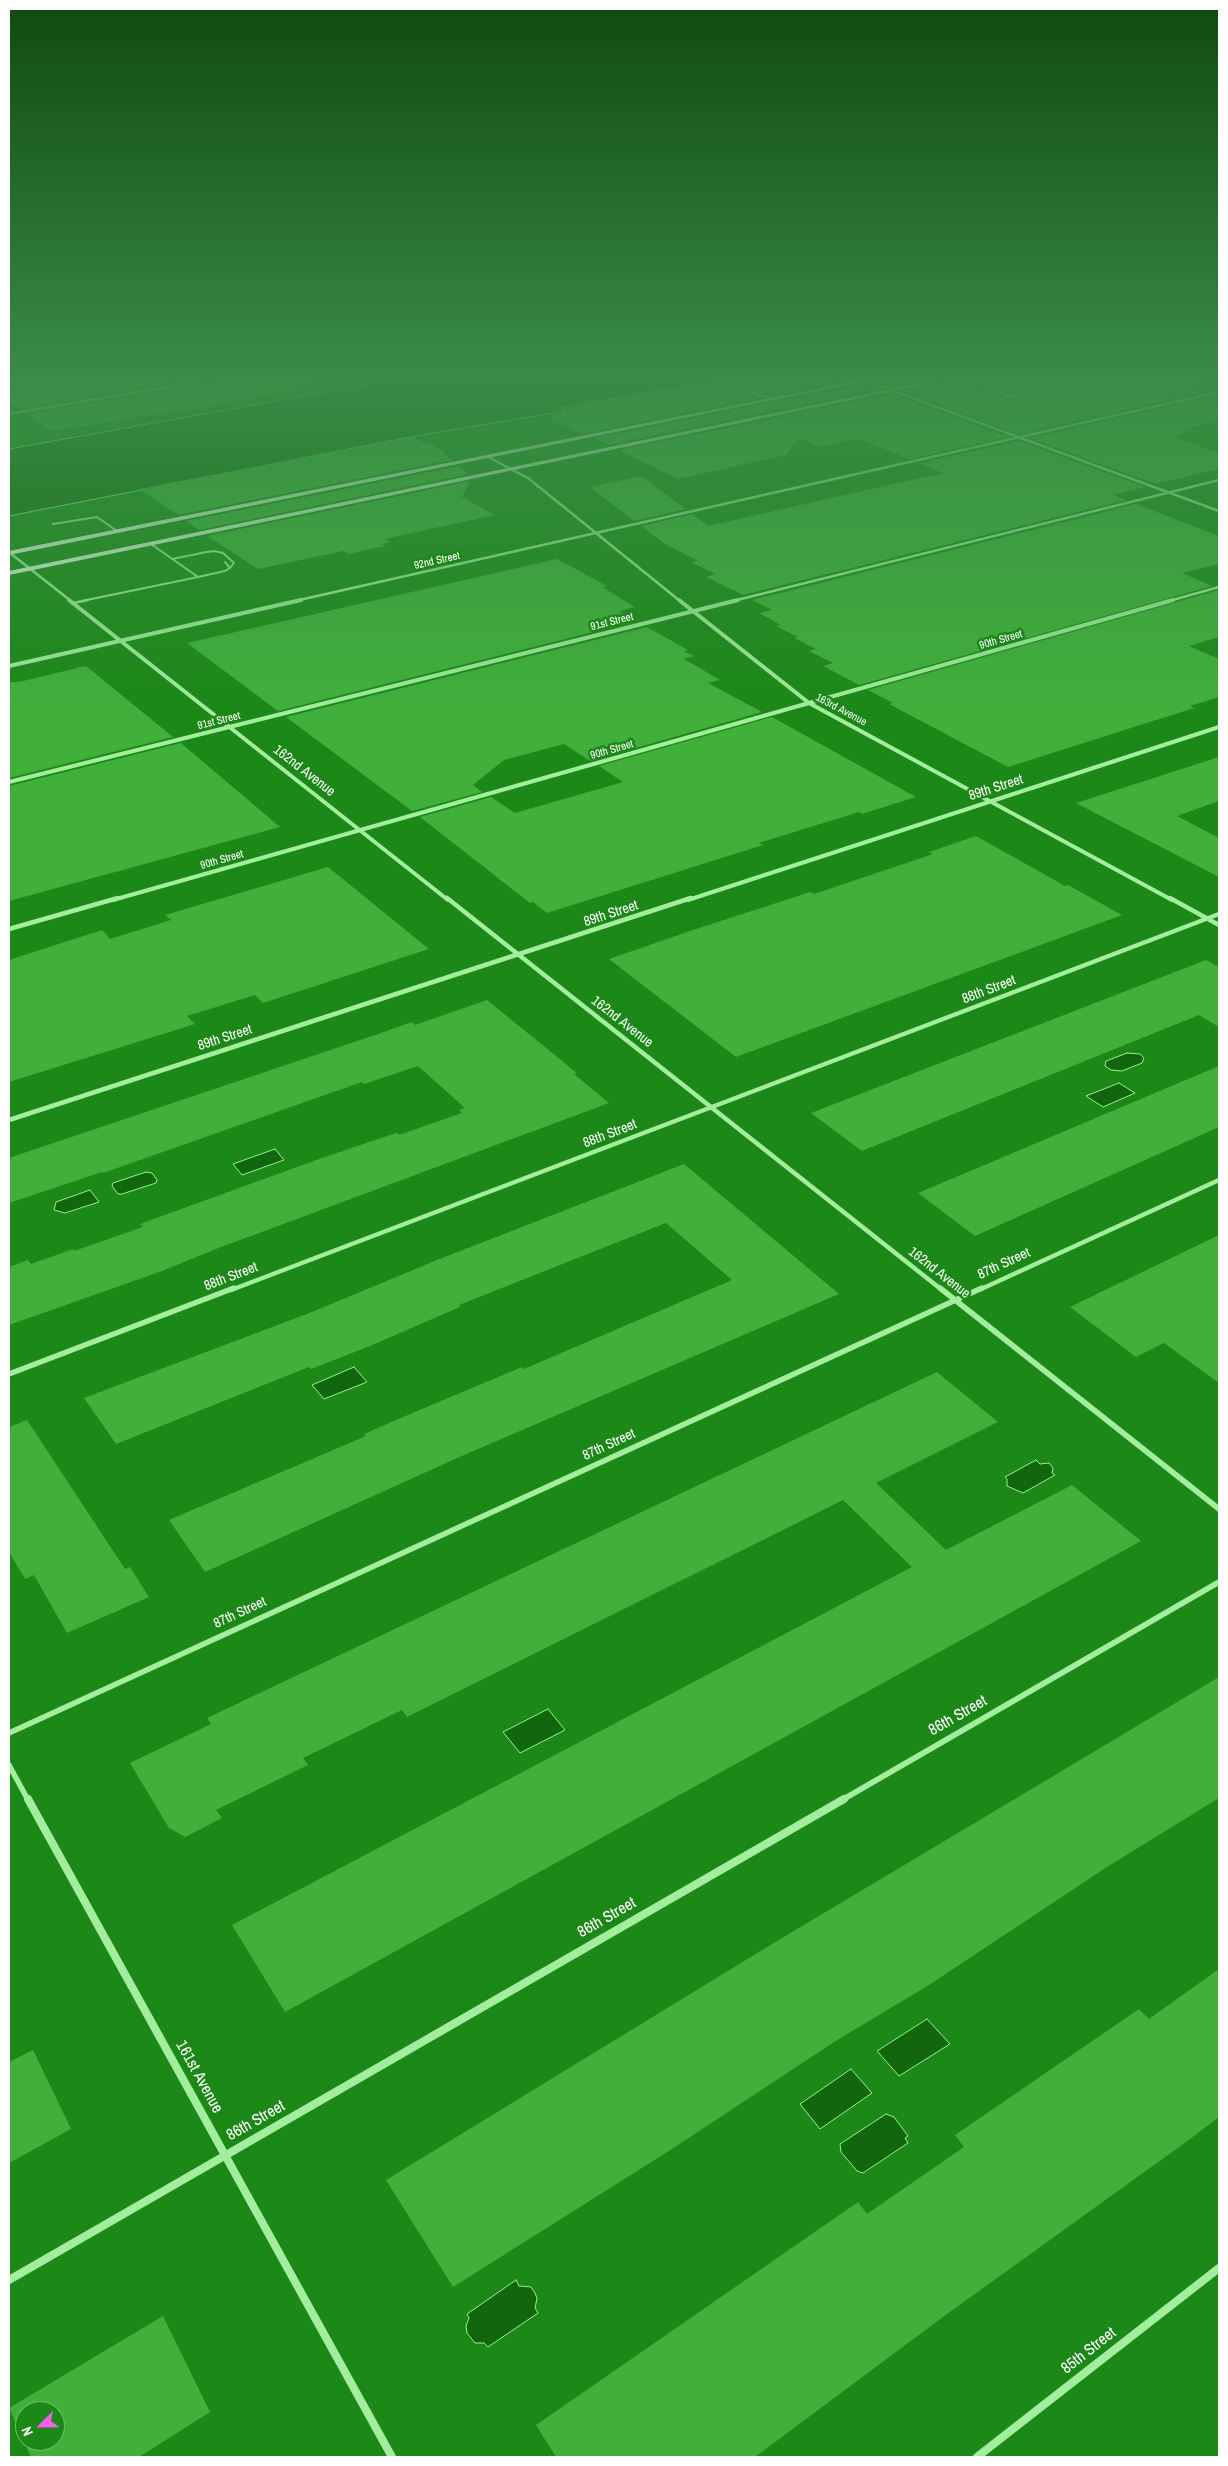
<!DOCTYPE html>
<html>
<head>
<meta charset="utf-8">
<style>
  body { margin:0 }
  #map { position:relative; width:1228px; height:2466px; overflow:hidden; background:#1c8817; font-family:"Archivo Narrow",sans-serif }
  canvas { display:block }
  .frame { position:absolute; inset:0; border:10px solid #fff; pointer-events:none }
  .north { position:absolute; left:15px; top:2401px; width:50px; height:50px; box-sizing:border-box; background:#1c8817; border:1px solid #77b874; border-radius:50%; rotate:247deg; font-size:14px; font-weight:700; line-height:20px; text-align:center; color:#fff }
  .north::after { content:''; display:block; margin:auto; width:18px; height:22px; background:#ff5bee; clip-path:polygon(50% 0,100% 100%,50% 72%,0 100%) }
</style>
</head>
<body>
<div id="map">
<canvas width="1228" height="2466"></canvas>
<div class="frame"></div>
<div class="north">N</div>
</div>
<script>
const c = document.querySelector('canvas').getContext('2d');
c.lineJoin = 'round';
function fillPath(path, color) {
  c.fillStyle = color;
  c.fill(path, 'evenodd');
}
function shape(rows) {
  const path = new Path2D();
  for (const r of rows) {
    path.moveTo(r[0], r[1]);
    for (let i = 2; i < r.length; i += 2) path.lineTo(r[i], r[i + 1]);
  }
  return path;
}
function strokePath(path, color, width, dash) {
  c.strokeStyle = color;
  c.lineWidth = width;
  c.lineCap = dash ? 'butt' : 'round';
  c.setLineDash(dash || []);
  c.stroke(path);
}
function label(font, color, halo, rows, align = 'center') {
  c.font = font + ' "Archivo Narrow",sans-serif';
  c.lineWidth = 5;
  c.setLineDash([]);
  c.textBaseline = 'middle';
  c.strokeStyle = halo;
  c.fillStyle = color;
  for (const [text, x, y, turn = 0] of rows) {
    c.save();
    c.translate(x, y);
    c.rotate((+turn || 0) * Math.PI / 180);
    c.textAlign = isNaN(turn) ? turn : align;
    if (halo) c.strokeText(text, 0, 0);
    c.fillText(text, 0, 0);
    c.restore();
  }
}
const water = shape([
  [438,372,731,372,726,374,730,376,686,386,562,408,565,411,410,437,9,516,9,449,438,372],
  [1127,1053,1140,1054,1144,1058,1142,1063,1122,1071,1111,1070,1105,1066,1106,1061,1127,1053],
  [1119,1083,1135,1093,1103,1107,1086,1096,1119,1083],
  [275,1149,284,1160,242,1175,233,1164,275,1149],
  [146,1172,152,1173,157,1180,156,1183,122,1194,118,1194,112,1186,113,1183,146,1172],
  [90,1190,99,1202,65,1213,54,1210,56,1202,90,1190],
  [354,1367,367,1382,324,1399,312,1385,354,1367],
  [1036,1460,1040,1464,1049,1463,1053,1468,1052,1473,1055,1475,1023,1493,1007,1486,1007,1479,1005,1477,1036,1460],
  [548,1709,565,1730,520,1753,503,1732,548,1709],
  [927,2019,950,2044,899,2076,877,2051,927,2019],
  [851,2069,872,2093,820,2129,800,2104,851,2069],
  [886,2114,894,2117,908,2136,905,2138,908,2143,863,2173,857,2171,841,2152,840,2144,886,2114],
  [516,2280,519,2286,531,2287,535,2293,537,2298,535,2308,538,2313,488,2347,484,2343,475,2343,467,2333,466,2326,469,2318,467,2314,516,2280]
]);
const building = shape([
  [9,372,234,372,19,409,9,403],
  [258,372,311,372,312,386,242,401,52,431,26,414,256,375],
  [756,372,793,372,823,385,775,395,758,392,732,382,730,385,732,388,759,398,583,434,547,416,573,412,567,409],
  [805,372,888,372,833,383],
  [914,372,962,372,891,387,876,381],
  [988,372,1203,372,1205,384,1188,387,1203,392,1019,434,903,391,955,380,1012,400,1015,399,1014,394,966,378],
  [864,384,880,389,608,445,594,438],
  [891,394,1008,437,909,459,860,439,820,447,799,438,786,455,678,479,619,450],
  [1215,396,1219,398,1219,421,1180,430,1189,433,1171,436,1219,453,1219,469,1155,484,1030,438],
  [412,437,427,444,430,441,452,460,178,515,139,489],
  [1019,441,1145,487,1113,495,1126,500,743,595,706,577,715,574,691,562,698,561,665,544,641,526,692,514,708,526,840,496,943,473,919,463],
  [459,466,469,474,199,530,186,521],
  [642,476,686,509,634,521,590,487],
  [470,481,462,497,495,515,384,539,390,542,382,544,385,546,349,554,343,551,258,569,207,536],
  [1136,504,1219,536,1219,564,1182,573,1212,586,859,685,823,666,833,663,809,651,816,649,794,638,798,637,776,626,781,625,759,613,772,610,752,600],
  [557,559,607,586,602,587,635,607,619,611,637,621,278,711,187,643],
  [1219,590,1219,637,1189,646,1219,659,1219,697,1190,706,1194,708,1008,767,889,704,893,703,868,690],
  [647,627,688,650,684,651,694,656,684,659,720,680,708,683,762,712,590,761,564,744,504,760,473,785,482,792,412,811,286,717],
  [86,666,173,737,9,778,9,682,19,682],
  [772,717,916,797,862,814,859,812,759,843,763,845,547,913,533,902,530,903,420,817,491,797,515,813,623,782,599,766],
  [181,743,280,827,9,901,9,786],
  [1219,757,1219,801,1177,816,1219,838,1219,877,1076,803],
  [976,836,1065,886,1068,885,1122,915,736,1057,609,959,690,931,810,892,814,894,933,854,929,852],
  [328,867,429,949,263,1003,255,995,187,1016,195,1024,9,1082,9,960,102,930,110,939,171,920,165,915],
  [1206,960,1219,967,1219,1027,1199,1015,862,1151,811,1113],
  [487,1000,577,1073,574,1074,609,1103,216,1249,162,1271,9,1325,9,1267,28,1260,31,1264,73,1249,74,1251,143,1227,140,1224,319,1159,390,1135,397,1133,399,1135,462,1113,459,1110,465,1108,418,1066,364,1084,362,1082,103,1173,102,1172,9,1203,9,1158,378,1034,412,1022,415,1025],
  [1219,1066,1219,1127,975,1236,918,1193],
  [684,1164,839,1294,464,1455,205,1572,169,1520,366,1436,364,1434,403,1417,522,1367,524,1369,732,1280,666,1223,459,1305,460,1307,370,1346,311,1369,309,1367,116,1444,84,1398,312,1312,437,1260],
  [1219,1235,1219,1383,1164,1343,1136,1357,1070,1307],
  [937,1372,998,1422,876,1483,946,1550,1072,1485,1141,1541,285,2012,232,1925,912,1567,843,1500,407,1717,402,1710,303,1758,308,1765,216,1810,222,1818,185,1837,169,1828,130,1763,211,1724,207,1718],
  [27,1420,125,1569,130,1567,149,1597,67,1633,34,1575,25,1579,9,1552,9,1427],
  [1219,1677,1219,1798,1107,1867,929,1985,834,2042,672,2149,453,2287,386,2180,772,1944],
  [1219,1969,1219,2117,1186,2142,947,2314,755,2457,556,2457,536,2425,858,2202,867,2214,964,2147,955,2135,1139,2009,1149,2019],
  [33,2050,71,2129,9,2163,9,2062],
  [163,2316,210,2412,139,2457,31,2457,9,2408],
  [25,2411,55,2411,55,2441,25,2441]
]);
const laneFar1 = shape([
  [796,372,835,387],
  [957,378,1013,397],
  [733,385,757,395,775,398],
  [53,524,97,517,117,531],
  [200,553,214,551,223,553,234,563,230,568],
  [172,559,202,553],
  [198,577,225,571,230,568,225,562],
  [82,601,198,577,151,544]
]);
const lane = shape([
  [73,603,88,600]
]);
const streetFar4 = shape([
  [866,381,1219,511],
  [9,414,255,372],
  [488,457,528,478,680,601],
  [10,553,71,601],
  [295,601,1219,392],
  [733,601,1219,480],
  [1169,601,1219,587]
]);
const streetFar3 = shape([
  [69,600,448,900],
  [679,600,809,703,1172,900],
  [9,666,301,600],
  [9,782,738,600],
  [113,900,1173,600],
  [688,900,1219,727]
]);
const streetFar2 = shape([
  [447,898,942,1290],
  [1170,898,1219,925],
  [9,929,118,898],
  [9,1120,691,898],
  [231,1290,1219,914],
  [979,1290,1219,1180]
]);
const streetFar1 = shape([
  [940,1288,1219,1509],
  [9,1374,234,1288],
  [9,1733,982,1288],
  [9,1765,28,1800],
  [842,1800,1219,1582]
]);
const street = shape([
  [28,1799,392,2457],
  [9,2280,844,1799],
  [977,2457,1219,2268]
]);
const primary = shape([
  [899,372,912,372,9,555,9,551,899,372],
  [973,372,986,372,9,575,9,571,973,372]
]);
const farStreetnames = [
  ["92nd Street",437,561,-13],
  ["91st Street",612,622,-14],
  ["90th Street",1001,640,-16],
  ["163rd Avenue",841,710,28],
  ["91st Street",219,721,-14],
  ["90th Street",612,750,-16],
  ["90th Street",222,860,-16]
];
const streetNames = [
  ["162nd Avenue",304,771,38],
  ["89th Street",996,788,-18],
  ["89th Street",611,914,-18],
  ["88th Street",989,990,-21],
  ["162nd Avenue",622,1022,38],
  ["89th Street",225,1038,-18],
  ["88th Street",610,1134,-21],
  ["87th Street",1004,1264,-25],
  ["162nd Avenue",939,1273,38],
  ["88th Street",231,1277,-21],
  ["87th Street",609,1445,-25],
  ["87th Street",240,1613,-25]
];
const nearStreetnames = [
  ["86th Street",958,1716,-30],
  ["86th Street",607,1918,-30],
  ["161st Avenue",199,2077,61],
  ["86th Street",256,2121,-30],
  ["85th Street",1089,2351,-38]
];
fillPath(water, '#12660e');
strokePath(water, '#97f190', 1);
fillPath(building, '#41b03b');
strokePath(laneFar1, '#a3ee9e', 2);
strokePath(lane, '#a3ee9e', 2.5);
strokePath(streetFar4, '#a3ee9e', 2.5);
strokePath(streetFar3, '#a3ee9e', 4);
strokePath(streetFar2, '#a3ee9e', 4.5);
strokePath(streetFar1, '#a3ee9e', 5.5);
strokePath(street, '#a3ee9e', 8);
fillPath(primary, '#e5ffe5');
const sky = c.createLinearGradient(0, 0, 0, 718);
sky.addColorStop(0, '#0f4b0d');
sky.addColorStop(0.52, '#3a8b47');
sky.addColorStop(1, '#3a8b4700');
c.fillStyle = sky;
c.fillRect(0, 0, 1228, 718);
label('11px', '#fff', '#1c8817', farStreetnames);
label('14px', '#fff', '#1c8817', streetNames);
label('16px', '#fff', '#1c8817', nearStreetnames);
</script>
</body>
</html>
